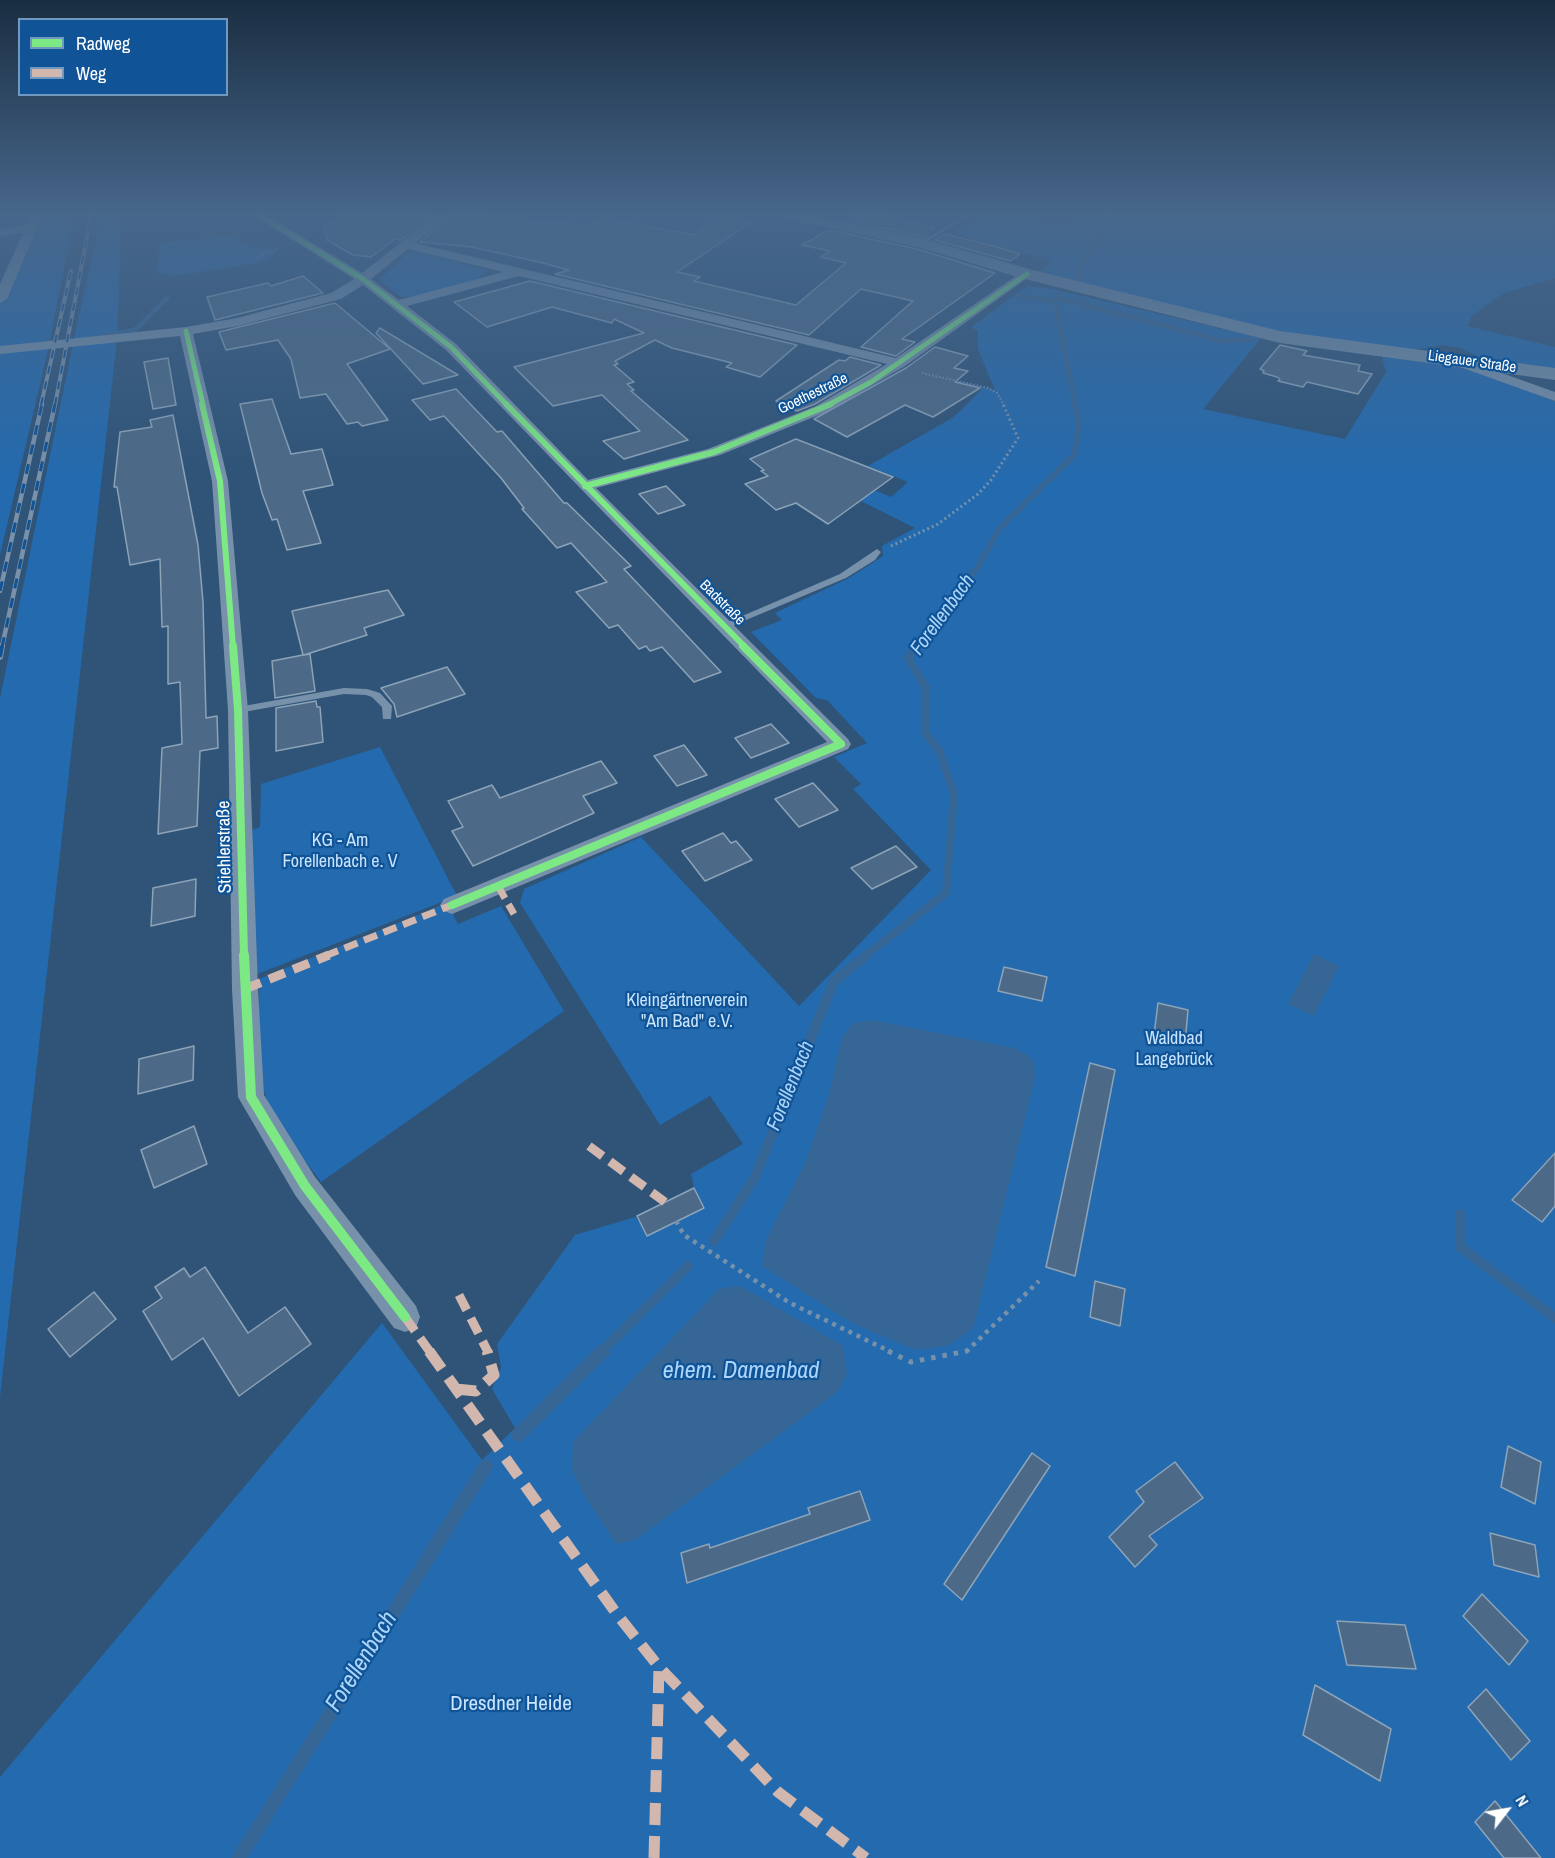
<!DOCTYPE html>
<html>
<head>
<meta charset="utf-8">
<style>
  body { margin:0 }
  #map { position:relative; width:1555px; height:1858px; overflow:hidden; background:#2f5478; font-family:"Archivo Narrow",sans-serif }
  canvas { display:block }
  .legend { position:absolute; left:18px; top:18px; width:210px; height:78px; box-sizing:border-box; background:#105497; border:2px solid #7098c1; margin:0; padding:8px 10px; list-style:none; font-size:18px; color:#fff }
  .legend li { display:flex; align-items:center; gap:12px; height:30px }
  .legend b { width:30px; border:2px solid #7098c1 }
  .north { position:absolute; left:1477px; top:1780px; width:60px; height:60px; -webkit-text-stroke:4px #105497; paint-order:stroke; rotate:59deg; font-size:16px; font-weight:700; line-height:24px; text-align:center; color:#fff }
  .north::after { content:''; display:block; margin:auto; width:21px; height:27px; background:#fff; clip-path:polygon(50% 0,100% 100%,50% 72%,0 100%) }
</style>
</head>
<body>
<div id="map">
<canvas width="1555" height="1858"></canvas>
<ul class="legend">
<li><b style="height:8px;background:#7ce984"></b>Radweg</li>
<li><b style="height:8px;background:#d1b7ad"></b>Weg</li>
</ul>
<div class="north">N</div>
</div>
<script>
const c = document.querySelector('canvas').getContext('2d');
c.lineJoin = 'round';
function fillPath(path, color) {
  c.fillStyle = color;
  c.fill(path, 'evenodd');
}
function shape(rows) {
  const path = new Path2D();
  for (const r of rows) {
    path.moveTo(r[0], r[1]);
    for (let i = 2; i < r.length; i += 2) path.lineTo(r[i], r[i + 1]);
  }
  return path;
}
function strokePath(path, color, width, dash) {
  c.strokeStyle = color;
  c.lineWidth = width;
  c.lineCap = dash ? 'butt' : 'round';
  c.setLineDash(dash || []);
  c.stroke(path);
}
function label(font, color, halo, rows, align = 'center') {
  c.font = font + ' "Archivo Narrow",sans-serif';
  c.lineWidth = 4.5;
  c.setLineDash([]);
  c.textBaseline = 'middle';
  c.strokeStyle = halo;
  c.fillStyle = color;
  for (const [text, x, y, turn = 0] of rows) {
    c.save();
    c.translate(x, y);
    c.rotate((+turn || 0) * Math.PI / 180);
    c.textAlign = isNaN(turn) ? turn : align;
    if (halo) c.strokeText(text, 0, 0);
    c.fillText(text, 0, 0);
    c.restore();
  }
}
const green = shape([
  [36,216,74,216,49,345,73,343,101,216,122,216,117,339,0,1397,0,698,73,344,49,346,0,555,0,299],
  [979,216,1025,216,1067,225,1076,216,1555,216,1555,278,1502,294,1472,316,1467,326,1555,347,1555,370,1481,358,1460,348,1443,345,1413,350,1268,330,1040,272,1051,261,953,233],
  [232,236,249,246,264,246,277,251,268,260,257,263,174,276,157,272,160,243],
  [415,251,487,270,476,281,413,298,401,297,379,280,406,254],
  [1027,286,1048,288,1261,338,1203,409,1345,439,1386,372,1382,357,1468,367,1555,401,1555,1858,0,1858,0,1777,382,1323,482,1460,515,1428,492,1389,501,1367,497,1344,575,1235,635,1217,639,1222,636,1216,694,1187,691,1174,743,1144,710,1096,660,1125,520,903,524,889,641,837,799,1006,931,870,853,789,861,784,834,757,867,743,827,700,816,698,751,632,782,620,775,613,849,578,883,556,882,546,915,528,859,500,874,490,891,497,908,482,868,466,954,417,982,389,907,371,909,368,995,390,978,349,978,331,971,327],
  [380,747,457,896,255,975,250,831,260,827,261,784],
  [447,903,458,924,501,906,564,1011,321,1182,270,1113,259,1071,259,979]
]);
const water = shape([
  [1314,954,1339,966,1314,1016,1288,1004],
  [872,1020,1014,1048,1029,1056,1034,1063,1035,1078,973,1329,947,1346,915,1350,854,1324,762,1266,766,1240,806,1161,830,1091,842,1037,853,1023],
  [740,1286,843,1346,847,1372,839,1391,635,1540,616,1544,584,1495,572,1469,573,1442,719,1289]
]);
const streamFar4 = shape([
  [1079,281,1081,268,1109,216],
  [1019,296,1055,301],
  [1059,296,1055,301,1075,405],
  [1058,298,1222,341,1252,339],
  [92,338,135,330,167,298]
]);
const streamFar3 = shape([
  [916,647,954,594,976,570,999,529,1074,455,1079,425,1075,404]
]);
const streamFar2 = shape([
  [865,956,946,893,954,794,939,750,926,734,926,688,908,658,917,646]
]);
const streamFar1 = shape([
  [1460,1214,1460,1247,1555,1318],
  [714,1241,754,1179,834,981,867,955],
  [601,1352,688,1266]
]);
const stream = shape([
  [518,1435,603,1351],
  [239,1858,486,1466]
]);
const building = shape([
  [341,216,432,216,401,240,395,239,371,257,353,255,327,240,324,228,341,216],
  [450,216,485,216,589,226,600,218,695,235,719,216,753,221,677,272,700,277,694,281,796,305,846,263,821,257,830,251,802,245,829,230,917,249,995,273,902,339,915,342,896,356,861,347,913,301,861,289,809,335,555,274,569,270,539,262,472,247,420,242,450,216],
  [854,216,887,216,935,228,924,237,846,220,854,216],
  [945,234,994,246,1020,254,1010,261,935,240,945,234],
  [303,276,323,293,215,320,207,297,268,283,271,286,303,276],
  [530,281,797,345,760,377,726,367,732,363,672,348,655,340,615,361,618,364,614,365,634,382,627,384,634,390,631,391,688,440,624,459,603,441,640,431,602,395,553,406,514,367,644,333,614,319,612,323,552,307,487,327,454,302,530,281],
  [335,303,390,349,347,364,388,420,362,426,358,422,347,424,326,394,300,398,291,359,278,340,226,350,219,332,335,303],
  [380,328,458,375,423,384,376,333,380,328],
  [1280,345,1307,351,1303,355,1360,365,1358,371,1372,374,1358,394,1307,382,1303,387,1278,381,1280,379,1277,377,1263,373,1264,371,1260,369,1280,345],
  [935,347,968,356,954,368,968,371,955,382,980,388,933,417,905,405,847,437,814,419,906,368,935,347],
  [850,357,881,365,815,404,797,411,776,401,839,360,845,361,850,357],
  [168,358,176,405,153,409,144,362,168,358],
  [456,389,497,432,502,431,564,503,567,503,631,566,624,569,721,672,694,682,662,647,650,651,646,646,639,649,618,625,609,628,576,592,607,582,571,543,557,548,522,509,524,508,501,478,444,416,430,420,412,400,456,389],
  [272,399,291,454,322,449,333,485,303,491,321,543,287,550,277,519,272,520,262,493,240,404,272,399],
  [173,415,198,545,203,602,206,718,217,716,218,748,200,751,197,826,158,834,162,748,182,744,180,682,168,684,168,626,162,627,160,559,130,565,117,487,114,487,120,432,152,427,150,420,173,415],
  [796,439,893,477,828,524,796,503,776,510,745,484,768,476,761,471,764,470,750,459,796,439],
  [666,486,685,505,658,514,639,494,666,486],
  [388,590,404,615,364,628,367,635,304,655,310,654,315,691,275,698,272,661,303,655,292,611,388,590],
  [447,667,465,694,397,717,394,704,381,688,447,667],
  [316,701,317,707,320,707,323,742,276,751,276,708,316,701],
  [771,724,789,743,751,758,735,738,771,724],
  [684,745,707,775,677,786,654,756,684,745],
  [601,761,617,783,583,796,594,813,473,866,452,831,463,827,448,801,492,785,500,798,601,761],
  [813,783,838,810,799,827,775,799,813,783],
  [723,833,731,843,736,841,752,860,705,881,682,851,723,833],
  [896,846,917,867,872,889,851,868,896,846],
  [196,879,195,916,151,926,153,888,196,879],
  [1004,967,1047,977,1042,1001,998,991,1004,967],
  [1158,1003,1188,1010,1185,1043,1154,1035,1158,1003],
  [194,1046,193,1080,138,1094,139,1059,194,1046],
  [1090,1063,1115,1070,1075,1276,1046,1267,1090,1063],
  [194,1126,207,1164,154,1188,141,1150,194,1126],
  [1555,1153,1555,1206,1542,1222,1512,1200,1555,1153],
  [694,1188,704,1208,647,1236,637,1216,694,1188],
  [205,1267,248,1333,285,1307,311,1344,239,1396,203,1338,172,1360,143,1311,162,1298,155,1287,184,1268,190,1277,205,1267],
  [1095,1281,1125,1289,1120,1326,1090,1317,1095,1281],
  [94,1292,116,1319,70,1357,48,1329,94,1292],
  [1508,1446,1541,1462,1535,1504,1501,1487,1508,1446],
  [1032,1453,1050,1466,962,1600,944,1584,1032,1453],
  [1175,1462,1203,1498,1149,1536,1157,1545,1135,1567,1109,1537,1144,1502,1136,1491,1175,1462],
  [860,1491,870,1520,687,1583,681,1553,709,1544,710,1548,810,1514,808,1508,860,1491],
  [1490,1533,1535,1545,1539,1577,1494,1565,1490,1533],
  [1482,1594,1528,1641,1509,1665,1463,1616,1482,1594],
  [1337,1621,1405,1625,1416,1669,1347,1665,1337,1621],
  [1315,1685,1391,1729,1380,1781,1303,1735,1315,1685],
  [1486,1689,1530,1741,1511,1760,1468,1707,1486,1689],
  [1495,1801,1541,1858,1504,1858,1475,1822,1495,1801]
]);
const pathFar3 = shape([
  [256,258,278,248],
  [922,373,988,388,997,393,1004,405]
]);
const pathFar2 = shape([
  [891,546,938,524,978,494,991,480,1018,438,1003,404]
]);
const pathFar1 = shape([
  [676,1221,684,1235,790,1303,891,1352],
  [966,1352,1039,1281]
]);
const path = shape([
  [888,1351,911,1362,967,1351]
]);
const service = shape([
  [964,216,970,216,923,244,918,243,964,216],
  [877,549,881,552,875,560,846,578,727,628,721,628,719,626,840,574,877,549],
  [344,688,367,689,380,693,392,706,391,719,383,719,382,707,372,697,366,695,344,694,238,713,233,710,238,707,344,688]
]);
const minor = shape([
  [30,216,42,216,7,299,0,303,0,284,23,233,0,237,0,229,26,225,30,216],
  [255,216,268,216,362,273,435,216,448,216,415,243,896,358,1023,271,1031,271,1033,274,905,366,826,412,720,455,596,488,848,739,851,744,848,749,452,914,444,911,440,905,444,899,827,742,446,350,363,285,341,299,238,326,193,334,228,481,248,710,258,989,264,1095,315,1177,416,1306,420,1317,416,1328,405,1332,394,1328,295,1195,238,1097,232,989,228,710,212,481,180,336,0,354,0,346,186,327,237,318,331,293,354,279,255,216],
  [408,249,503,272,399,300,371,279,408,249],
  [519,276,887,364,816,406,708,449,588,480,456,344,407,306,519,276],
  [1454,356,1555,392,1555,401,1449,363,1449,357,1454,356]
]);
const secondary = shape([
  [785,216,814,216,921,238,1033,270,1280,331,1555,368,1555,380,1280,343,1021,278,918,247,787,219,785,216]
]);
const railFar2 = shape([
  [41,405,71,271],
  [55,405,91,216]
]);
const railFar1 = shape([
  [0,591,42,404],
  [2,647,55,404]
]);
const rail = shape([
  [0,657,2,646]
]);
const quietFar2 = shape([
  [498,886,514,914],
  [325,956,452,905]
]);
const quietFar1 = shape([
  [245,989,329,955],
  [589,1146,665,1202],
  [459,1295,488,1352],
  [405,1317,430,1352]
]);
const quiet = shape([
  [429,1351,616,1613,659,1667,778,1792,866,1858],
  [456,1389,476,1391,494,1375,487,1351],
  [654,1858,659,1667]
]);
const cyclewayFar3 = shape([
  [261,216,363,279,451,347,507,405],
  [186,331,203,405],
  [828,405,871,382,1027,274]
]);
const cyclewayFar2 = shape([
  [202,404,220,481,233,647],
  [506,404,745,647],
  [585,486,714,452,831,404]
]);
const cyclewayFar1 = shape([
  [233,646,238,710,244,956],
  [452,905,841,744,743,646]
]);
const cycleway = shape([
  [244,955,251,1097,305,1186,405,1317]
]);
const farStreetnames = [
  ["Liegauer Straße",1472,362,8],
  ["Goethestraße",813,394,-26],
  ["Badstraße",722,603,45]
];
const parkNames = [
  ["KG - Am",340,841],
  ["Forellenbach e. V",340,862],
  ["Kleingärtnerverein",687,1001],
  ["\"Am Bad\" e.V.",687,1022],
  ["Waldbad",1174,1039],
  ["Langebrück",1174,1060]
];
const streetNames = [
  ["Stiehlerstraße",225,847,-91]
];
const waterNames = [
  ["Forellenbach",943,615,-54],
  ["Forellenbach",791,1086,-68]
];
const nearParknames = [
  ["Dresdner Heide",511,1704]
];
const nearWaternames = [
  ["ehem. Damenbad",741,1372],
  ["Forellenbach",362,1662,-58]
];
fillPath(green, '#246aae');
fillPath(water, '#366695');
strokePath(streamFar4, '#366695', 5);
strokePath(streamFar3, '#366695', 6);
strokePath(streamFar2, '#366695', 8);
strokePath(streamFar1, '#366695', 10);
strokePath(stream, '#366695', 14);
fillPath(building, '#4c6a87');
strokePath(building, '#8da3b8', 1.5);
strokePath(pathFar3, '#7891ab', 2, [1.5, 2]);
strokePath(pathFar2, '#7891ab', 3, [2, 3]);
strokePath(pathFar1, '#7891ab', 4.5, [4, 5]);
strokePath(path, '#7891ab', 5, [4.5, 7]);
fillPath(service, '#7891ab');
fillPath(minor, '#7891ab');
fillPath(secondary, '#738ea7');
strokePath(railFar2, '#7a91a9', 4);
strokePath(railFar1, '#7a91a9', 4.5);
strokePath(rail, '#7a91a9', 6);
strokePath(railFar2, '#105497', 2, [8]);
strokePath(railFar1, '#105497', 3, [10]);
strokePath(rail, '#105497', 4, [12]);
strokePath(quietFar2, '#d1b7ad', 7, [14, 7]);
strokePath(quietFar1, '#d1b7ad', 9, [17, 9]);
strokePath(quiet, '#d1b7ad', 11, [22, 11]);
strokePath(cyclewayFar3, '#7ce984', 5);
strokePath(cyclewayFar2, '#7ce984', 6);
strokePath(cyclewayFar1, '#7ce984', 8);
strokePath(cycleway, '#7ce984', 10);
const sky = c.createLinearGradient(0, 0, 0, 476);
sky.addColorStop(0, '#1a2e42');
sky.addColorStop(0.45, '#47678b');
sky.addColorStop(1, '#47678b00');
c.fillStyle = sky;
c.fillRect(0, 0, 1555, 476);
label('15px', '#fff', '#105497', farStreetnames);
label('18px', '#c8e4fe', '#105497', parkNames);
label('18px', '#fff', '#105497', streetNames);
label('italic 20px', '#acd5fb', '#105497', waterNames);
label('21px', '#c8e4fe', '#105497', nearParknames);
label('italic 24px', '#acd5fb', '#105497', nearWaternames);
</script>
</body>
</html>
